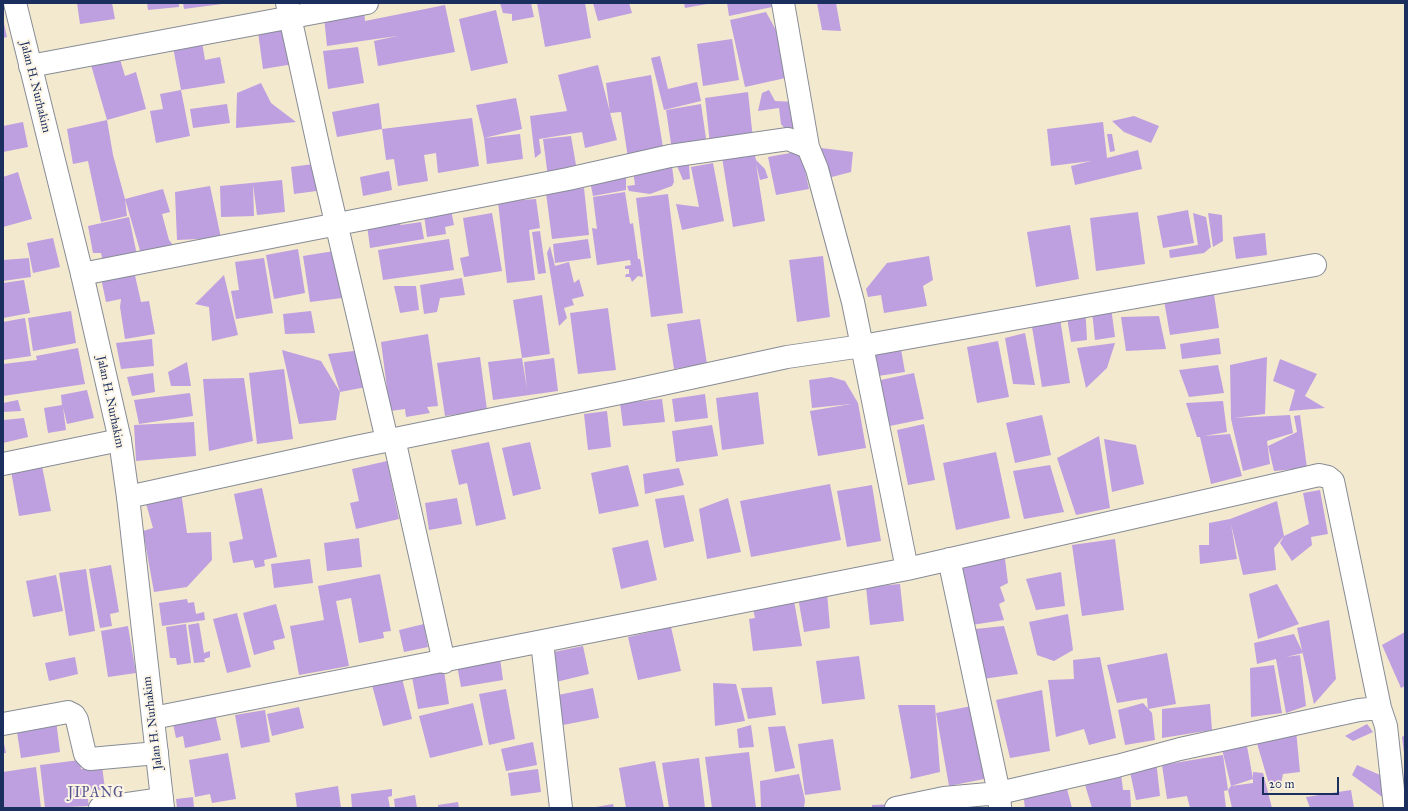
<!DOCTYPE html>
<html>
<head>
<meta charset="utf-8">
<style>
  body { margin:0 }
  #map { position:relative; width:1408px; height:811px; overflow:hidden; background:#f3e9cf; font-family:"IM FELL Great Primer",serif }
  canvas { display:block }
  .frame { position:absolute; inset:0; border:4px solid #1b2f5e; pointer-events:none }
  .scale { position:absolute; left:1262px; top:777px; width:77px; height:18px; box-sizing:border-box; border:2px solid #1b2f5e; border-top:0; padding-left:5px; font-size:12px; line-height:14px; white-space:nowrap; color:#1b2f5e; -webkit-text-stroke:3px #fcf5e5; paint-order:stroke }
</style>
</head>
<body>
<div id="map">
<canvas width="1408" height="811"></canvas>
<div class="frame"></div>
<div class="scale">20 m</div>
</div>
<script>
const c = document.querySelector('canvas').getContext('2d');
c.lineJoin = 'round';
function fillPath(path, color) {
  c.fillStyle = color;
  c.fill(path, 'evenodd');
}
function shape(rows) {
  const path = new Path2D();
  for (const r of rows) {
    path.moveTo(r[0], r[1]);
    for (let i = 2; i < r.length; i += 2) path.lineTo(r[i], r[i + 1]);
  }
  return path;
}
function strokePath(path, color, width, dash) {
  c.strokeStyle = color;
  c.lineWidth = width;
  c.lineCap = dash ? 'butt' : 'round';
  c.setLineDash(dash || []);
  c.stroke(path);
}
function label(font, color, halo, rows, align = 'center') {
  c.font = font + ' "IM FELL Great Primer",serif';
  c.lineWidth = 4;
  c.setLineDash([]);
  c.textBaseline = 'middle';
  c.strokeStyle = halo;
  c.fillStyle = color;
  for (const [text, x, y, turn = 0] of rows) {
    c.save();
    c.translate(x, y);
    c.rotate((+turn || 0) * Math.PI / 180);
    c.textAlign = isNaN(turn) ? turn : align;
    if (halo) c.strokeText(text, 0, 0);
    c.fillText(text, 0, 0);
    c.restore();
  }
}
const building = shape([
  [77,3,112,3,115,19,80,24],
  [147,3,179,3,179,7,148,10],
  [183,3,222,3,222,4,184,9],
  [500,3,531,3,534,17,512,21,512,14,503,13],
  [537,3,585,3,591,38,545,47],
  [593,3,629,3,632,13,598,21],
  [684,3,707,3,707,4,685,8],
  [727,3,776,3,777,6,729,16],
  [817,3,836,3,841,31,822,30],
  [445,5,455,52,378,66,374,41,397,36,327,46,324,17,364,10,365,21],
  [496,10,508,63,471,71,459,19],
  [766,12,782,41,790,77,745,87,730,20],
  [3,19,7,37,3,38],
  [290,28,294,64,263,69,258,32],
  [732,39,739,80,703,86,697,44],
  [202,42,205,60,220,57,225,83,181,90,173,47],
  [358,47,364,83,328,89,323,51],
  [119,56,125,76,136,72,146,109,107,120,91,65],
  [660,56,668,89,697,82,701,101,664,110,651,58],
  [598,65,617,140,585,148,582,132,539,139,541,153,535,158,530,116,567,111,558,75],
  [651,75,664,153,628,158,621,112,610,113,606,83],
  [261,83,271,103,296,122,236,128,237,93],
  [181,90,190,136,156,143,150,111,163,109,160,94],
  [769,90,775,101,798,102,797,131,786,130,781,124,779,108,758,111,762,93],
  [748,92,753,139,710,144,705,98],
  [516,98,522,129,484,138,476,105],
  [379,103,382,129,337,137,332,112],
  [227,104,230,123,193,128,190,109],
  [701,104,707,145,672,150,666,110],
  [1134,116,1159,126,1151,143,1124,132,1112,121],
  [472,118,479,166,438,173,436,153,424,155,428,181,398,186,394,159,386,160,382,129],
  [107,120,113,155,125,199,127,216,101,222,88,161,73,164,67,129],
  [23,122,28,147,3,152,3,126],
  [1103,122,1107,158,1138,150,1142,169,1075,185,1071,166,1091,161,1051,166,1047,129],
  [520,134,523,159,487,164,484,138],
  [1107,134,1112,134,1115,151,1110,152],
  [571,136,577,171,548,177,543,139],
  [821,148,853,152,851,172,828,178],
  [801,151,809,189,776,195,768,157],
  [754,152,756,160,765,169,768,178,760,180,756,164,765,221,733,227,722,157],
  [710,153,712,159,649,168,672,166,674,182,672,186,650,194,629,191,627,186,635,185,633,171,626,172,626,190,593,196,590,181,586,181,583,186,550,190,549,186],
  [321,163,324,190,294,194,291,167],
  [713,163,724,221,682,230,676,204,699,207,691,167],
  [689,165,690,179,683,180,677,166],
  [389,171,392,190,363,196,360,177],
  [18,172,32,219,3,227,3,177],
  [282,180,285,212,257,215,253,184,254,216,221,217,220,186],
  [210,186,221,238,177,240,175,192],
  [584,188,589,235,552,239,546,193],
  [163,189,170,212,162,214,169,240,173,245,141,254,125,199],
  [625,192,630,224,633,223,638,259,640,259,643,277,638,276,632,282,630,277,625,277,626,274,629,274,629,269,625,269,625,266,631,265,630,260,597,265,592,228,597,229,593,197],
  [668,194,683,313,651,317,636,198],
  [536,199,540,228,529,230,535,280,507,283,498,202],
  [451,210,454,225,445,227,446,234,427,237,424,215],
  [1188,210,1194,243,1163,248,1157,216],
  [1138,212,1145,264,1096,271,1090,218],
  [492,213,502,271,464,277,460,258,469,256,463,218],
  [1193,213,1206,217,1211,247,1204,253,1170,258,1169,250,1198,245],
  [1208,213,1222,215,1223,241,1213,247],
  [129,217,137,255,103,262,101,253,93,253,88,226],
  [394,219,401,225,421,222,424,239,370,248,367,225],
  [1070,225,1079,279,1036,287,1027,232],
  [540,231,546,273,538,274,532,232],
  [1265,233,1267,255,1236,259,1233,237],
  [53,238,60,267,33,273,27,243],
  [449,239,454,270,383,280,378,250],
  [588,239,591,258,555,263,553,244],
  [550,246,555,266,569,262,574,283,579,279,584,296,572,299,574,305,564,308,567,318,559,326,547,253],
  [298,249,305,293,274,299,266,255],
  [334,251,342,298,310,302,303,256],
  [823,256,830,317,797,322,789,260],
  [929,256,933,280,923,286,927,306,884,313,881,295,868,297,866,289,887,263],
  [29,258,31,277,3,281,3,260],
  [264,258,273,313,236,319,231,291,239,290,235,262],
  [134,271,141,302,149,301,155,334,125,339,120,307,121,299,106,302,101,278],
  [224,275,238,335,212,341,209,307,195,304],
  [462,278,465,295,440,298,437,312,424,314,420,285],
  [24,280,30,313,3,318,3,283],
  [1212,281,1219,328,1170,335,1162,289],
  [394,286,416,286,419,310,400,313],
  [542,295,550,354,522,358,513,300],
  [1110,300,1115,337,1095,340,1091,302],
  [1085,304,1087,340,1071,342,1065,305],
  [608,308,616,370,578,374,570,313],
  [71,311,76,343,33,351,28,318],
  [311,311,315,333,285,334,283,314],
  [1059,312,1070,383,1042,387,1031,321],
  [1159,316,1166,349,1126,351,1121,317],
  [25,318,31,356,3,360,3,322],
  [700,319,707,364,674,369,667,324],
  [1025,333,1035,385,1013,384,1005,338],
  [428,334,438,406,427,407,430,413,406,417,405,409,390,411,381,342],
  [899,338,905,372,878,376,872,342],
  [1219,338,1221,354,1182,359,1180,344],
  [152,339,154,366,121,369,116,343],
  [998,341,1009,397,977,403,967,347],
  [1115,343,1107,368,1086,388,1077,348],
  [78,348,85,384,3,396,3,364,37,360,36,356],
  [282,350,321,361,340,392,328,354,363,350,366,387,340,392,336,420,299,424],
  [480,357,487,410,445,416,437,363],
  [1267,357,1265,414,1234,418,1290,415,1293,433,1267,441,1270,464,1243,471,1231,419,1230,365],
  [522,358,527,389,524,362,554,358,558,391,493,400,488,362],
  [1280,359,1317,374,1305,396,1325,408,1289,411,1295,390,1273,381],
  [187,362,191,386,171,386,168,372],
  [1218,365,1224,393,1189,397,1179,370],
  [284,369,293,439,257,444,249,373],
  [153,373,155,392,132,396,127,377],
  [914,373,924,419,880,428,871,382],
  [831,377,845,381,858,403,866,448,818,456,810,411,851,404,812,408,809,380],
  [244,378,253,441,209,451,203,379],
  [87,390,94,418,67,424,63,407,66,430,48,433,44,408,62,405,61,395],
  [758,392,764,444,722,450,716,398],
  [190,393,193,416,139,424,134,400],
  [705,394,708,418,675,422,672,399],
  [662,399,665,422,623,426,620,403],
  [18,400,21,411,3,412,3,403],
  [1223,401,1227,432,1204,436,1230,434,1242,476,1211,484,1200,437,1197,437,1186,403],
  [607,411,611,447,588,450,584,414],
  [1042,415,1051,455,1015,463,1006,423],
  [1300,415,1307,468,1274,471,1268,446,1297,432,1294,416],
  [24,418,28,437,3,443,3,420],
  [194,422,196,456,136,461,134,425],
  [924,424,935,480,908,485,897,430],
  [712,425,718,456,676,462,672,431],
  [1099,436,1110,508,1076,515,1057,458],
  [1104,439,1136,445,1144,484,1112,492],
  [489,442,506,519,476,526,467,483,459,485,451,450],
  [530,442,541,489,513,496,502,448],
  [996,452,1010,518,956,530,943,463],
  [387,461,399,519,356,529,350,503,359,501,352,469],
  [628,465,639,506,599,514,591,473],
  [1050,465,1064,512,1024,519,1013,471],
  [42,466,51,511,19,516,11,471],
  [679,468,684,485,645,494,643,474],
  [830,484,841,540,751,557,740,501],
  [180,485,187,533,211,532,212,560,187,587,154,592,143,531,153,528,143,493],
  [872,485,881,541,847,547,837,491],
  [262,488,277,557,264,560,265,566,255,568,253,560,233,563,229,542,243,539,234,494],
  [1320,490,1328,534,1311,537,1312,545,1292,561,1280,543,1284,536,1274,548,1276,570,1243,575,1231,524,1237,559,1200,564,1199,545,1209,545,1209,523,1230,519,1277,501,1284,536,1309,524,1303,493],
  [684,495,694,541,664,548,655,499],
  [457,498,462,524,429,530,425,503],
  [728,498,741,552,707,559,699,509],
  [359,538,362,567,327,571,324,543],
  [1115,539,1124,610,1082,616,1072,545],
  [648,540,657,580,621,589,612,548],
  [1004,551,1008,583,1000,587,1005,601,999,604,1004,620,965,626,955,565],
  [310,559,313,583,274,588,271,564],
  [111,565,119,612,110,614,112,626,100,628,89,569],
  [86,569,95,631,69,636,59,573],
  [1061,572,1065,606,1036,610,1026,579],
  [380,574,391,631,383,632,384,638,359,643,351,598,336,601,349,666,299,675,290,626,324,620,318,586],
  [56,575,63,611,33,617,26,581],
  [900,584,904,621,870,625,866,587],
  [1277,584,1299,624,1258,639,1249,594],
  [827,592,830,628,804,632,798,597],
  [793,595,802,646,753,651,749,619,755,618,752,604],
  [187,599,188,603,194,602,196,614,204,612,205,620,162,626,159,603],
  [276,604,285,638,273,641,275,649,254,655,243,613],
  [237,613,251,667,227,673,213,619],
  [1068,614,1073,650,1054,661,1037,655,1029,622],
  [1329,620,1336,679,1314,704,1297,628],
  [199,623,204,653,210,651,210,657,204,659,205,662,194,663,188,625],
  [186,624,191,663,177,665,176,658,170,658,166,627],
  [424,624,428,647,404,652,399,630],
  [128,626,136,673,108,677,101,631],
  [1004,626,1018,674,968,681,956,631],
  [671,627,681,671,638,680,628,637],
  [1405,632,1405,686,1401,688,1382,645],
  [1294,634,1303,653,1286,657,1300,655,1306,706,1286,713,1276,659,1257,664,1254,643],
  [583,646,589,674,556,682,549,653],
  [1167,653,1176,704,1148,709,1147,698,1117,703,1107,665],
  [859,656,865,699,822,704,816,661],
  [75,657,78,674,49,681,45,663],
  [1100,657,1116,738,1089,745,1084,729,1056,737,1048,680,1074,679,1073,660],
  [500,658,503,680,461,687,457,665],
  [1274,665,1282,713,1251,717,1250,668],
  [444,671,449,704,418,709,412,677],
  [402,678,412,719,383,726,372,685],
  [713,683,736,684,745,721,715,726],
  [772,687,776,715,748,719,741,688],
  [593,688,599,718,563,725,558,695],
  [506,689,515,739,489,745,479,694],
  [1042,690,1050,751,1010,758,996,700],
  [473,703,483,745,430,758,419,716],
  [987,703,999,776,949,786,936,713],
  [1143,703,1152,713,1155,740,1125,745,1118,710],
  [1210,704,1212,730,1162,738,1162,709],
  [898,705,935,705,940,772,910,779,911,774],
  [299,707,304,728,272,736,267,714],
  [214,710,221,740,185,748,183,736,176,738,172,719],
  [265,710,270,742,241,748,235,715],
  [56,720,60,752,21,758,16,726],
  [1367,724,1373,732,1353,741,1345,736],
  [751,725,754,747,739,748,737,729],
  [785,726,795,768,775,772,768,727],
  [1296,730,1300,772,1283,774,1281,784,1271,791,1256,740],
  [1405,735,1405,753,1404,753,1402,737],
  [3,739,6,753,3,753],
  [833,739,841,790,805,795,798,744],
  [533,742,537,765,506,771,501,749],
  [1247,746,1253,779,1231,786,1222,749],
  [749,752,756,808,712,808,705,757],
  [228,753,236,799,212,803,210,794,195,797,189,760],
  [1223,755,1228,790,1224,791,1226,808,1190,808,1187,796,1167,799,1162,765],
  [699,758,705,808,669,808,662,763],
  [80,760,81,769,102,766,105,789,87,792,89,806,45,808,40,765],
  [1156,760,1160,796,1136,800,1129,767],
  [655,761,664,808,626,808,619,768],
  [1357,765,1385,777,1385,799,1352,775],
  [36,767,41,808,3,808,3,772],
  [538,769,541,792,511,796,508,773],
  [1253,772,1263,773,1272,808,1232,808,1228,790,1231,786,1253,783],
  [799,774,805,800,804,808,761,808,760,781],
  [1121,774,1123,790,1130,790,1131,807,1092,808,1083,778],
  [1066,785,1072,808,1025,808,1023,793],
  [338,786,341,808,297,808,295,793],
  [392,789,392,796,388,797,390,808,352,808,351,794],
  [1351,790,1354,808,1310,808,1306,797],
  [415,795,417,808,395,808,394,799],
  [193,797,194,808,177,808,176,799],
  [458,802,459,808,438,808,438,805],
  [613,804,614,808,596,808,596,807],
  [898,804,898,808,872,808,872,805]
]);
const minor = shape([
  [287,3,322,163,387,440],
  [783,3,808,147],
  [30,66,367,3],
  [82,274,568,179,670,156,788,139,808,147,817,169,853,302,862,346,1315,265],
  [394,439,444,662],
  [3,464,120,440],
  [128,497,351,448,635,390,787,357,862,346,907,569],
  [949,559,999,793,1117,766,1180,749,1359,710,1380,708,1386,726,1395,808],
  [542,642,561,808],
  [153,718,907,569,1319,475,1328,477,1333,481,1380,708],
  [3,724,68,712,74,715,77,720,85,754,90,759,157,753],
  [100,808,162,799],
  [896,808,944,798,999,793,1000,807]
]);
const major = shape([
  [15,3,82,274,120,440,128,497,163,808]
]);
const streetNames = [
  ["Jalan H. Nurhakim",35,87,76],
  ["Jalan H. Nurhakim",110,402,78],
  ["Jalan H. Nurhakim",153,723,-97]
];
const quarterNames = [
  ["JIPANG",96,794]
];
fillPath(building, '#be9fe0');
strokePath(minor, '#878c96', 24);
strokePath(major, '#878c96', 24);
strokePath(minor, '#fff', 22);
strokePath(major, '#fff', 22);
label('12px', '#1b2f5e', '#fcf5e5', streetNames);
c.letterSpacing = '1px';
label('14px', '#54568c', '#fcf5e5', quarterNames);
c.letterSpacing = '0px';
</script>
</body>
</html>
